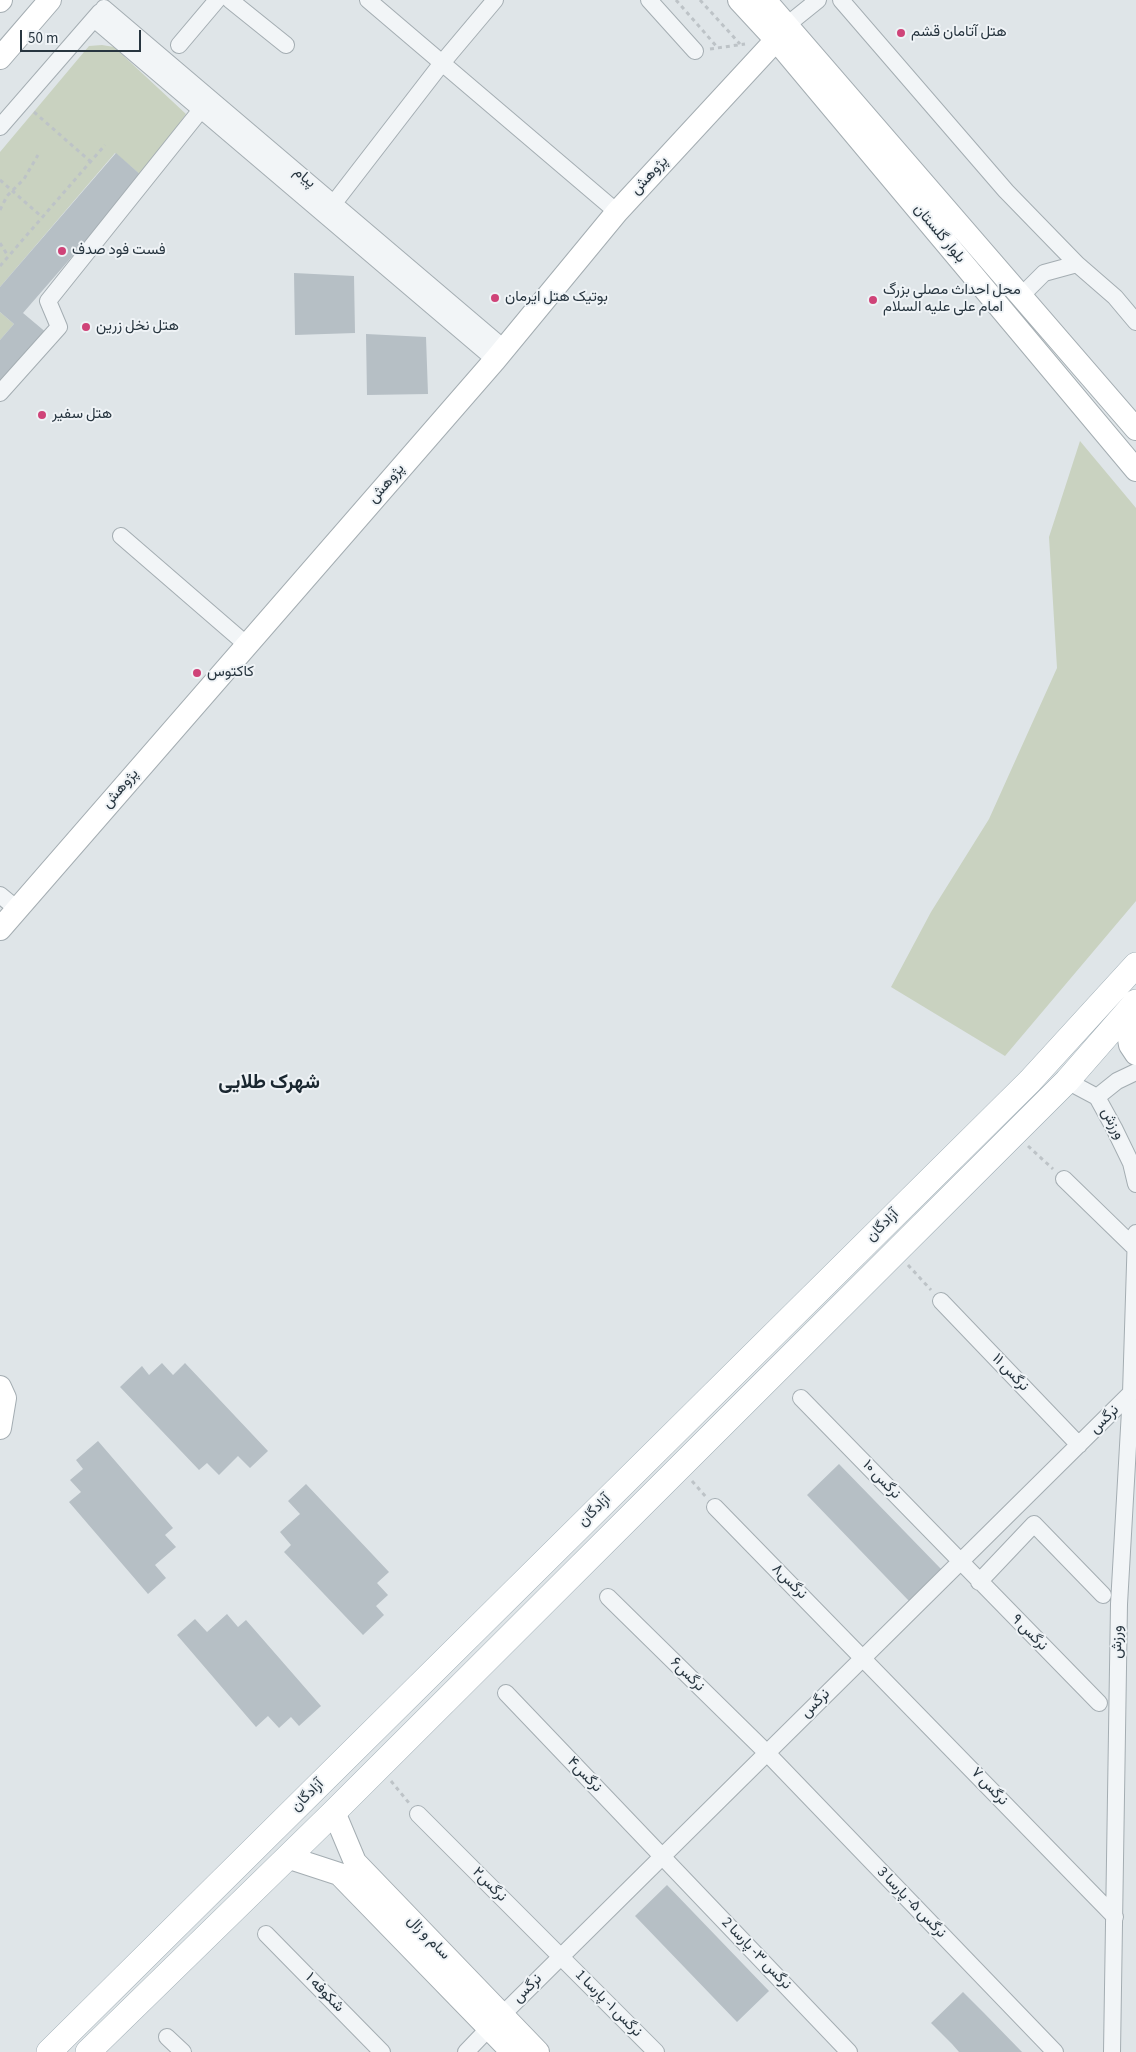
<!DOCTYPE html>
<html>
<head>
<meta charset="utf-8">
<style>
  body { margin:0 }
  #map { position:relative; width:1136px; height:2052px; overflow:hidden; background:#dfe5e8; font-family:"Source Sans 3",sans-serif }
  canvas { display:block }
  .scale { position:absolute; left:20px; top:30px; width:121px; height:22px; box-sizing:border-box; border:2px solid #283640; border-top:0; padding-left:6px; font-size:15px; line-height:18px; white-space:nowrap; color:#283640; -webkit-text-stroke:4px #eff3f6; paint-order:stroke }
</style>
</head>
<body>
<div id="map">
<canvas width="1136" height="2052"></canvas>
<div class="scale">50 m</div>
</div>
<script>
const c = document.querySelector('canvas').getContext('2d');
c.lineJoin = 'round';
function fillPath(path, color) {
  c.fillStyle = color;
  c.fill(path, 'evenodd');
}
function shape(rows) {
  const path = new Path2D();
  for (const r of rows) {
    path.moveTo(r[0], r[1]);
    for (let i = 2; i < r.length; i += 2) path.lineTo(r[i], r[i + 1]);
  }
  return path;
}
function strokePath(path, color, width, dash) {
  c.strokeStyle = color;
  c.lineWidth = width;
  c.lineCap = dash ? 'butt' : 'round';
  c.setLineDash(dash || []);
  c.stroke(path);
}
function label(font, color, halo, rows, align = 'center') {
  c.font = font + ' "Source Sans 3",Vazirmatn,sans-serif';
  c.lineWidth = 4;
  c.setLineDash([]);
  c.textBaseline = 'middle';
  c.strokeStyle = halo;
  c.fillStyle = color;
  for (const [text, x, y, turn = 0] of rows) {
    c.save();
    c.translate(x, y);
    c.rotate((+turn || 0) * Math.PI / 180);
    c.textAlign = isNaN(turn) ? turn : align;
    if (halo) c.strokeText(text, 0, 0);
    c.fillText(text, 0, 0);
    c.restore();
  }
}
const green = shape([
  [102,45,114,47,186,114,142,176,115,153,0,287,0,152,89,46],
  [0,312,14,324,0,340],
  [1080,441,1136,508,1136,901,1005,1056,891,987,931,912,989,819,1057,668,1049,537]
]);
const building = shape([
  [116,153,142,176,23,313,48,334,0,387,0,340,14,324,0,312,0,287],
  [294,273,354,276,355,333,295,335],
  [366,334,426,337,428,394,367,395],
  [162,1363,173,1375,185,1363,268,1451,250,1468,238,1456,219,1475,207,1463,199,1470,120,1387,142,1366,149,1375],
  [98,1441,173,1528,165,1535,176,1547,155,1565,166,1578,148,1594,69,1502,81,1492,70,1480,83,1469,76,1460],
  [839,1464,941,1569,909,1601,807,1495],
  [306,1484,389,1572,377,1583,388,1595,376,1606,384,1615,363,1635,284,1552,291,1545,280,1532,300,1514,288,1501],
  [227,1614,238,1627,246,1620,321,1706,299,1726,291,1717,279,1728,268,1716,256,1727,177,1635,195,1619,207,1632],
  [667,1885,769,1991,737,2022,635,1916],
  [963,1992,984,2013,1022,2052,959,2052,952,2044,931,2023]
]);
const path = shape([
  [676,0,718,48],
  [700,0,740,44],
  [710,49,745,44],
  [34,112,91,162],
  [0,180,42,217],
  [0,210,7,196,24,179,38,155],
  [0,243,8,256],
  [0,266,105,145],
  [1028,1146,1053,1169],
  [908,1265,931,1290],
  [692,1481,706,1497],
  [391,1781,409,1803]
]);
const street = shape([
  [230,0,286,45],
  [368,0,617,212],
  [649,0,695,51],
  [841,0,1006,191,1077,264],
  [104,8,505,349],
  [94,19,495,360],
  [787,25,818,0],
  [179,45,217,0],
  [0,127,100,12],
  [334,203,442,63,495,0],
  [1021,296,1044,273,1077,264,1115,297,1136,322],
  [0,393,59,327,48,301,208,101],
  [121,536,247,645],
  [0,895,17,909],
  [1067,1081,1097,1097,1114,1128,1131,1163,1136,1184],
  [1097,1097,1117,1081,1136,1072],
  [1064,1179,1135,1248],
  [941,1301,1079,1445],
  [801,1398,1099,1703],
  [715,1507,1115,1917],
  [979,1582,1034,1524,1103,1595],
  [608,1597,767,1753,1055,2052],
  [506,1693,849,2052],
  [418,1814,656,2052],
  [266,1934,382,2052],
  [502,2015,1131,1393],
  [167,2037,183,2052],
  [466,2052,489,2028],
  [1112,2052,1119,1604,1131,1393,1136,1233]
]);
const secondary = shape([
  [739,0,776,40,1136,470],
  [765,0,1136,429],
  [0,1,1,0],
  [0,58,50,0],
  [0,929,495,360,617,212,776,40],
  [1125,1016,1130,1045,1136,1054],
  [0,1387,5,1398,0,1428],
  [334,1812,355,1862,538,2052],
  [287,1857,339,1874,512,2052]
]);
const primary = shape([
  [49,2052,1030,1081,1136,965],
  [88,2052,334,1812,1067,1081,1136,1002]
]);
const markers = [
  [901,33,5,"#cf4378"],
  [62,251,5,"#cf4378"],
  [495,298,5,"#cf4378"],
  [873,300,5,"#cf4378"],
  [86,327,5,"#cf4378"],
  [42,415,5,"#cf4378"],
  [197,673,5,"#cf4378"]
];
const poiNames = [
  ["هتل آتامان قشم",911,33],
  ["فست فود صدف",72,251],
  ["محل احداث مصلی بزرگ",883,291],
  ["امام علی علیه السلام",883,308],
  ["بوتیک هتل ایرمان",505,298],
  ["هتل نخل زرین",96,327],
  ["هتل سفیر",52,415],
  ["کاکتوس",207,673]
];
const streetNames = [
  ["پژوهش",650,176,-47],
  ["پیام",304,178,40],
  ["بلوار گلستان",939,234,50],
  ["پژوهش",387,484,-49],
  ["پژوهش",121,789,-49],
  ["ورزش",1112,1124,62],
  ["آزادگان",883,1226,-45],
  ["نرگس ۱۱",1010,1373,46],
  ["نرگس",1105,1420,-45],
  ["نرگس ۱۰",881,1480,46],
  ["آزادگان",595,1511,-45],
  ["نرگس۸",789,1582,45],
  ["نرگس ۹",1029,1633,45],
  ["ورزش",1118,1642,-89],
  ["نرگس۶",687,1675,45],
  ["نرگس",816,1704,-45],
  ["نرگس۴",584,1775,46],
  ["نرگس ۷",989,1787,46],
  ["آزادگان",308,1796,-45],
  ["نرگس۲",489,1885,45],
  ["نرگس ۵- پارسا 3",911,1903,46],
  ["سام و زال",428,1938,46],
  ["نرگس ۳- پارسا 2",756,1954,46],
  ["نرگس",528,1989,-45],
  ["شکوفه ۱",324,1993,46],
  ["نرگس ۱- پارسا 1",608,2004,45]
];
const districtNames = [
  ["شهرک طلایی",269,1084]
];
fillPath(green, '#c9d2c0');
fillPath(building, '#b6bfc5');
strokePath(street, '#a4adb2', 18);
strokePath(secondary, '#a4adb2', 24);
strokePath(primary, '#9eacb4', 26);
strokePath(path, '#bdc3c7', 3, [4, 4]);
strokePath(street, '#f2f5f7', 16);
strokePath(secondary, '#fff', 22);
strokePath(primary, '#fff', 25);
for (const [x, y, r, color] of markers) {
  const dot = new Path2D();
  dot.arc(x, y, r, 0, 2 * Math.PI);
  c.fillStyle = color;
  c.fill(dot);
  strokePath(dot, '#eff3f6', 2);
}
label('15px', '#283640', '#eff3f6', poiNames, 'left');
label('15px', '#283640', '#eff3f6', streetNames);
label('bold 20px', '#1a2730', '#eff3f6', districtNames);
</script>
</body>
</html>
